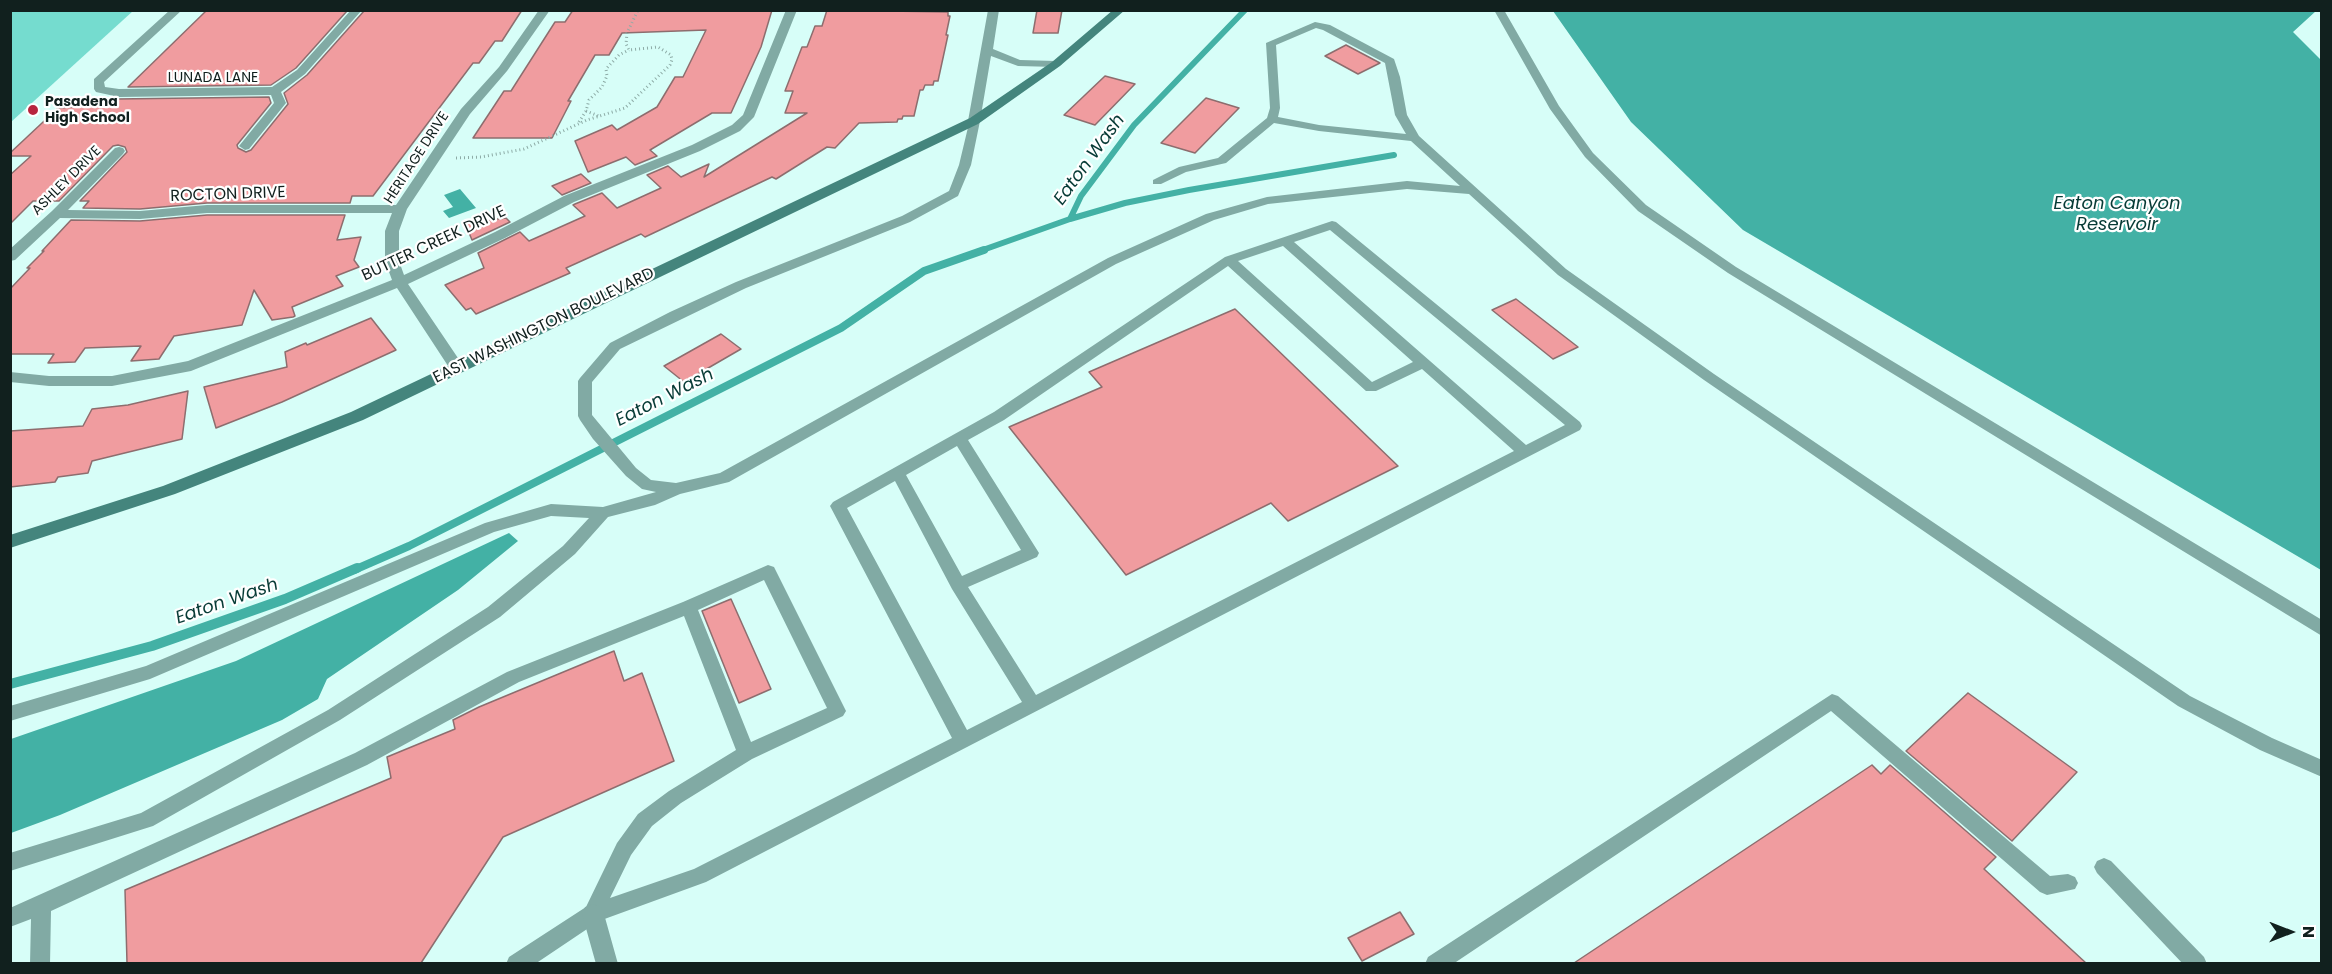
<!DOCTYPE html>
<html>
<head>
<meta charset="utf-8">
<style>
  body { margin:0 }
  #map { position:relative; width:2332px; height:974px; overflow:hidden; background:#d7fef8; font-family:Poppins,sans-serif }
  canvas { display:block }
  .frame { position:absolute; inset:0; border:12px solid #11201e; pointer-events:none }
  .north { position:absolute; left:2260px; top:902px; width:60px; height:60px; -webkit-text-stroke:4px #fff; paint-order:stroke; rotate:90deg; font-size:16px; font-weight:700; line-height:24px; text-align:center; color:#11201e }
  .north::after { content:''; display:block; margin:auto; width:21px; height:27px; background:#11201e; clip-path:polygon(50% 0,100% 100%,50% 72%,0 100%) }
</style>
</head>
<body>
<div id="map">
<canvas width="2332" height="974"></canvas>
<div class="frame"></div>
<div class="north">N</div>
</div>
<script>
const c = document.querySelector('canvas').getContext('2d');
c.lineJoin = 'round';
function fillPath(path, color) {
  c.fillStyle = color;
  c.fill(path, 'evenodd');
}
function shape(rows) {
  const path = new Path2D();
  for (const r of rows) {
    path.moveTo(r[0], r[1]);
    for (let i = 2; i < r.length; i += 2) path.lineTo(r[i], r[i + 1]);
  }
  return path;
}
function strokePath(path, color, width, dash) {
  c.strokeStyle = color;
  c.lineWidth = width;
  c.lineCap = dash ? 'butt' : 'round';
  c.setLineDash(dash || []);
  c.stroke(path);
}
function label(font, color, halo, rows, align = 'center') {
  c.font = font + ' Poppins,sans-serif';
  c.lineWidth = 4.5;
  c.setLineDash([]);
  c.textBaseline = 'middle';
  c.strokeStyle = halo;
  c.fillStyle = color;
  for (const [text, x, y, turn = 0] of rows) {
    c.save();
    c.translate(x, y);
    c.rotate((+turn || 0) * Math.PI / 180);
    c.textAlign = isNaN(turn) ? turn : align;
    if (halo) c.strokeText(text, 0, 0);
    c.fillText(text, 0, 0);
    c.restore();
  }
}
const green = shape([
  [11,10,133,10,133,11,11,122]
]);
const water = shape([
  [1553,11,2316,11,2293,32,2321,60,2321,570,1743,230,1631,122],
  [460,189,476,208,449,218,443,211,453,207,444,195],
  [509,533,518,541,458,590,327,679,318,699,282,720,60,815,11,833,11,739,236,661]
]);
const streamFar2 = shape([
  [1070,219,1125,203,1189,190,1394,155],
  [980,251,1070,219,1081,196,1134,125,1245,10]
]);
const streamFar1 = shape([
  [354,570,409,546,841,328,924,271,984,250]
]);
const stream = shape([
  [10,684,152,646,285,599,357,568]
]);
const building = shape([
  [299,10,347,11,296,68,271,85,128,87,206,11,299,10],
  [522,10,502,41,495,41,479,63,473,63,373,196,352,196,350,203,207,203,140,209,83,208,89,201,80,201,127,152,125,147,118,145,113,146,59,201,33,201,10,224,10,175,31,156,10,156,10,153,58,108,109,105,116,99,269,97,271,103,237,145,238,148,246,152,251,150,288,104,284,93,307,75,364,11,522,10],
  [573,10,772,10,761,47,731,113,712,113,650,150,657,156,635,165,626,157,588,172,575,141,612,125,617,130,657,107,675,77,683,77,706,30,622,33,609,55,595,55,568,101,571,101,552,138,473,138,504,91,511,91,555,22,565,22,573,10],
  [827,10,948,12,948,16,950,16,946,35,948,35,938,81,934,81,933,85,925,85,923,90,920,90,914,116,903,116,902,119,898,119,897,122,859,123,835,148,827,147,776,179,772,177,645,237,641,234,566,268,570,273,476,314,471,308,466,310,445,285,484,268,478,253,520,232,529,241,585,216,573,205,575,204,602,193,617,208,661,188,647,175,668,166,681,177,709,164,704,177,807,113,785,113,793,91,785,91,802,47,807,47,815,26,822,26,827,10],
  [1037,10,1062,10,1058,33,1033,33,1037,10],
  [1346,45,1380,63,1358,74,1325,56,1346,45],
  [1105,76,1135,84,1095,125,1064,115,1105,76],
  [1206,98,1239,108,1195,153,1161,143,1206,98],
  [581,174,591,183,562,195,552,186,581,174],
  [207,215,345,215,337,240,361,237,354,260,359,267,336,276,343,286,292,307,295,316,293,317,272,320,254,290,242,325,174,336,159,359,131,361,141,346,85,348,75,362,48,363,54,354,10,354,10,289,30,268,27,268,44,251,42,251,71,220,140,221,207,215],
  [506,218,510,222,472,240,465,223,506,218],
  [1516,299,1578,347,1553,359,1492,310,1516,299],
  [1235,309,1398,466,1288,521,1271,503,1126,575,1009,427,1102,387,1089,372,1235,309],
  [371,318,396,350,282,402,216,428,204,387,287,367,285,352,306,343,307,345,371,318],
  [721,334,741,349,684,382,664,366,721,334],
  [188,391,182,439,92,461,88,473,58,477,55,482,10,487,10,431,83,426,92,409,128,405,188,391],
  [731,599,771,689,739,703,702,611,731,599],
  [614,651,624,681,642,673,674,761,503,837,421,963,127,963,125,890,391,778,387,757,455,729,453,720,479,707,614,651],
  [1968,693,2077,772,2012,841,1906,751,1968,693],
  [1872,765,1881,774,1890,765,1996,857,1984,869,2086,963,1574,963,1872,765],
  [1400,912,1414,934,1362,961,1348,938,1400,912]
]);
const path = shape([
  [586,111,599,116],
  [579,122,586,111,589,100,602,87,607,76,606,69,619,55,629,50],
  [456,158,481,157,524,149,587,120,625,108,670,65,672,60,671,55,658,47,629,50,626,44,627,33,638,10]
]);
const service = shape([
  [1494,10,1504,10,1559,106,1593,153,1646,205,1736,267,2322,620,2322,636,1728,273,1638,211,1585,157,1550,109,1494,10],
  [1315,22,1330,25,1394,59,1400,77,1407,115,1419,136,1566,269,1714,374,2190,696,2272,738,2322,760,2322,777,2260,750,2178,706,1704,380,1558,275,1469,194,1407,189,1268,204,1214,220,1116,264,729,482,680,494,655,505,608,517,575,554,500,617,340,720,153,826,10,871,10,853,141,813,328,710,488,607,563,546,589,518,551,516,494,532,150,679,10,721,10,706,146,666,485,523,551,504,603,507,656,492,642,489,626,476,593,439,580,420,578,416,578,381,580,378,610,343,670,312,736,282,902,216,949,191,959,165,970,119,974,118,980,121,971,165,958,196,910,222,746,288,620,349,592,382,592,415,636,468,651,480,676,483,720,473,1108,258,1206,214,1267,197,1407,181,1460,186,1411,141,1319,131,1274,123,1226,163,1186,172,1161,184,1153,184,1153,180,1179,167,1218,158,1267,118,1270,108,1266,43,1315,22],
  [1316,28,1323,30,1385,63,1395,115,1406,134,1319,125,1278,117,1280,108,1276,45,1316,28],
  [1332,221,1336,222,1580,422,1582,426,1580,430,706,882,599,921,535,964,506,964,509,957,586,907,617,843,638,814,669,791,736,750,684,616,519,682,367,765,51,911,50,964,30,964,31,919,10,927,10,908,355,753,507,672,683,602,768,565,774,567,846,711,843,716,752,759,681,803,652,826,631,855,610,898,694,869,952,738,830,506,833,502,994,412,1225,257,1332,221],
  [1330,230,1565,425,1526,445,1294,242,1330,230],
  [1283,246,1413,362,1372,382,1238,261,1283,246],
  [1228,266,1366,391,1376,391,1422,369,1514,451,1036,695,968,587,1037,557,1039,553,968,440,1004,420,1228,266],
  [957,446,1021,550,962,576,906,475,957,446],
  [895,481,952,589,1022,702,967,730,847,508,895,481],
  [764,580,827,708,751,742,698,610,764,580],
  [1832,694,1838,696,2050,876,2068,874,2075,877,2078,883,2075,889,2047,895,2040,892,1831,711,1453,964,1425,964,1428,957,1832,694],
  [2104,858,2111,861,2204,957,2207,964,2183,964,2097,873,2094,867,2097,861,2104,858]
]);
const minor = shape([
  [170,10,182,10,104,82,105,87,119,89,272,87,297,70,351,10,362,10,305,74,281,92,286,103,249,149,245,150,239,146,274,103,271,95,119,97,96,92,94,89,94,79,170,10],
  [539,10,550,10,507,71,470,114,407,209,399,231,399,261,404,275,495,232,564,196,692,145,732,125,743,115,786,10,797,10,754,117,740,131,700,151,574,202,505,238,408,284,462,364,465,368,462,372,452,372,397,288,191,371,112,386,49,386,10,382,10,372,49,376,112,376,188,361,392,280,385,261,385,231,392,213,207,213,140,219,60,218,15,260,10,261,10,249,52,211,115,148,119,147,123,148,125,151,123,154,68,210,140,211,207,205,396,205,461,109,499,67,539,10],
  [988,10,999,10,993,49,1020,60,1056,61,1062,64,1056,67,1018,66,991,56,980,121,974,125,968,121,988,10],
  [593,904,601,907,604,914,618,964,596,964,582,914,585,907,593,904]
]);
const secondary = shape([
  [1113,10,1125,10,1060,66,978,124,363,420,175,494,10,548,10,535,163,486,351,412,970,118,1052,62,1113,10]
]);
const markers = [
  [33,110,6,"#b7253f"]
];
const farStreetnames = [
  ["LUNADA LANE",213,78],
  ["HERITAGE DRIVE",417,158,-57],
  ["ASHLEY DRIVE",67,181,-45]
];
const farPoinames = [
  ["Pasadena",45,102],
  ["High School",45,118]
];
const streetNames = [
  ["ROCTON DRIVE",228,195,-2],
  ["BUTTER CREEK DRIVE",434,244,-25],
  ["EAST WASHINGTON BOULEVARD",544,326,-26]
];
const waterNames = [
  ["Eaton Wash",1090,160,-54],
  ["Eaton Canyon",2117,204],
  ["Reservoir",2117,225],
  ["Eaton Wash",665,398,-27],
  ["Eaton Wash",227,602,-19]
];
fillPath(green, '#75dccf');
fillPath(water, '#43b1a5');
strokePath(streamFar2, '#43b1a5', 6);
strokePath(streamFar1, '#43b1a5', 8);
strokePath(stream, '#43b1a5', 10);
fillPath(building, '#f09c9f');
strokePath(building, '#8d6d6e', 1.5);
strokePath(path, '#8daba6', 3, [1, 3]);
fillPath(service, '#81aaa4');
fillPath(minor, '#81aaa4');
fillPath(secondary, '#44857d');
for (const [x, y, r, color] of markers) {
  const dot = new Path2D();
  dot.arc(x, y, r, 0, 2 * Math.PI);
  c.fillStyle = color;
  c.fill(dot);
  strokePath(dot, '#fff', 2);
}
label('14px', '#11201e', '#fff', farStreetnames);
label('bold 14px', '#11201e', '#fff', farPoinames, 'left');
label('16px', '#11201e', '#fff', streetNames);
label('italic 18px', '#073b36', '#fff', waterNames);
</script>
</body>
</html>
